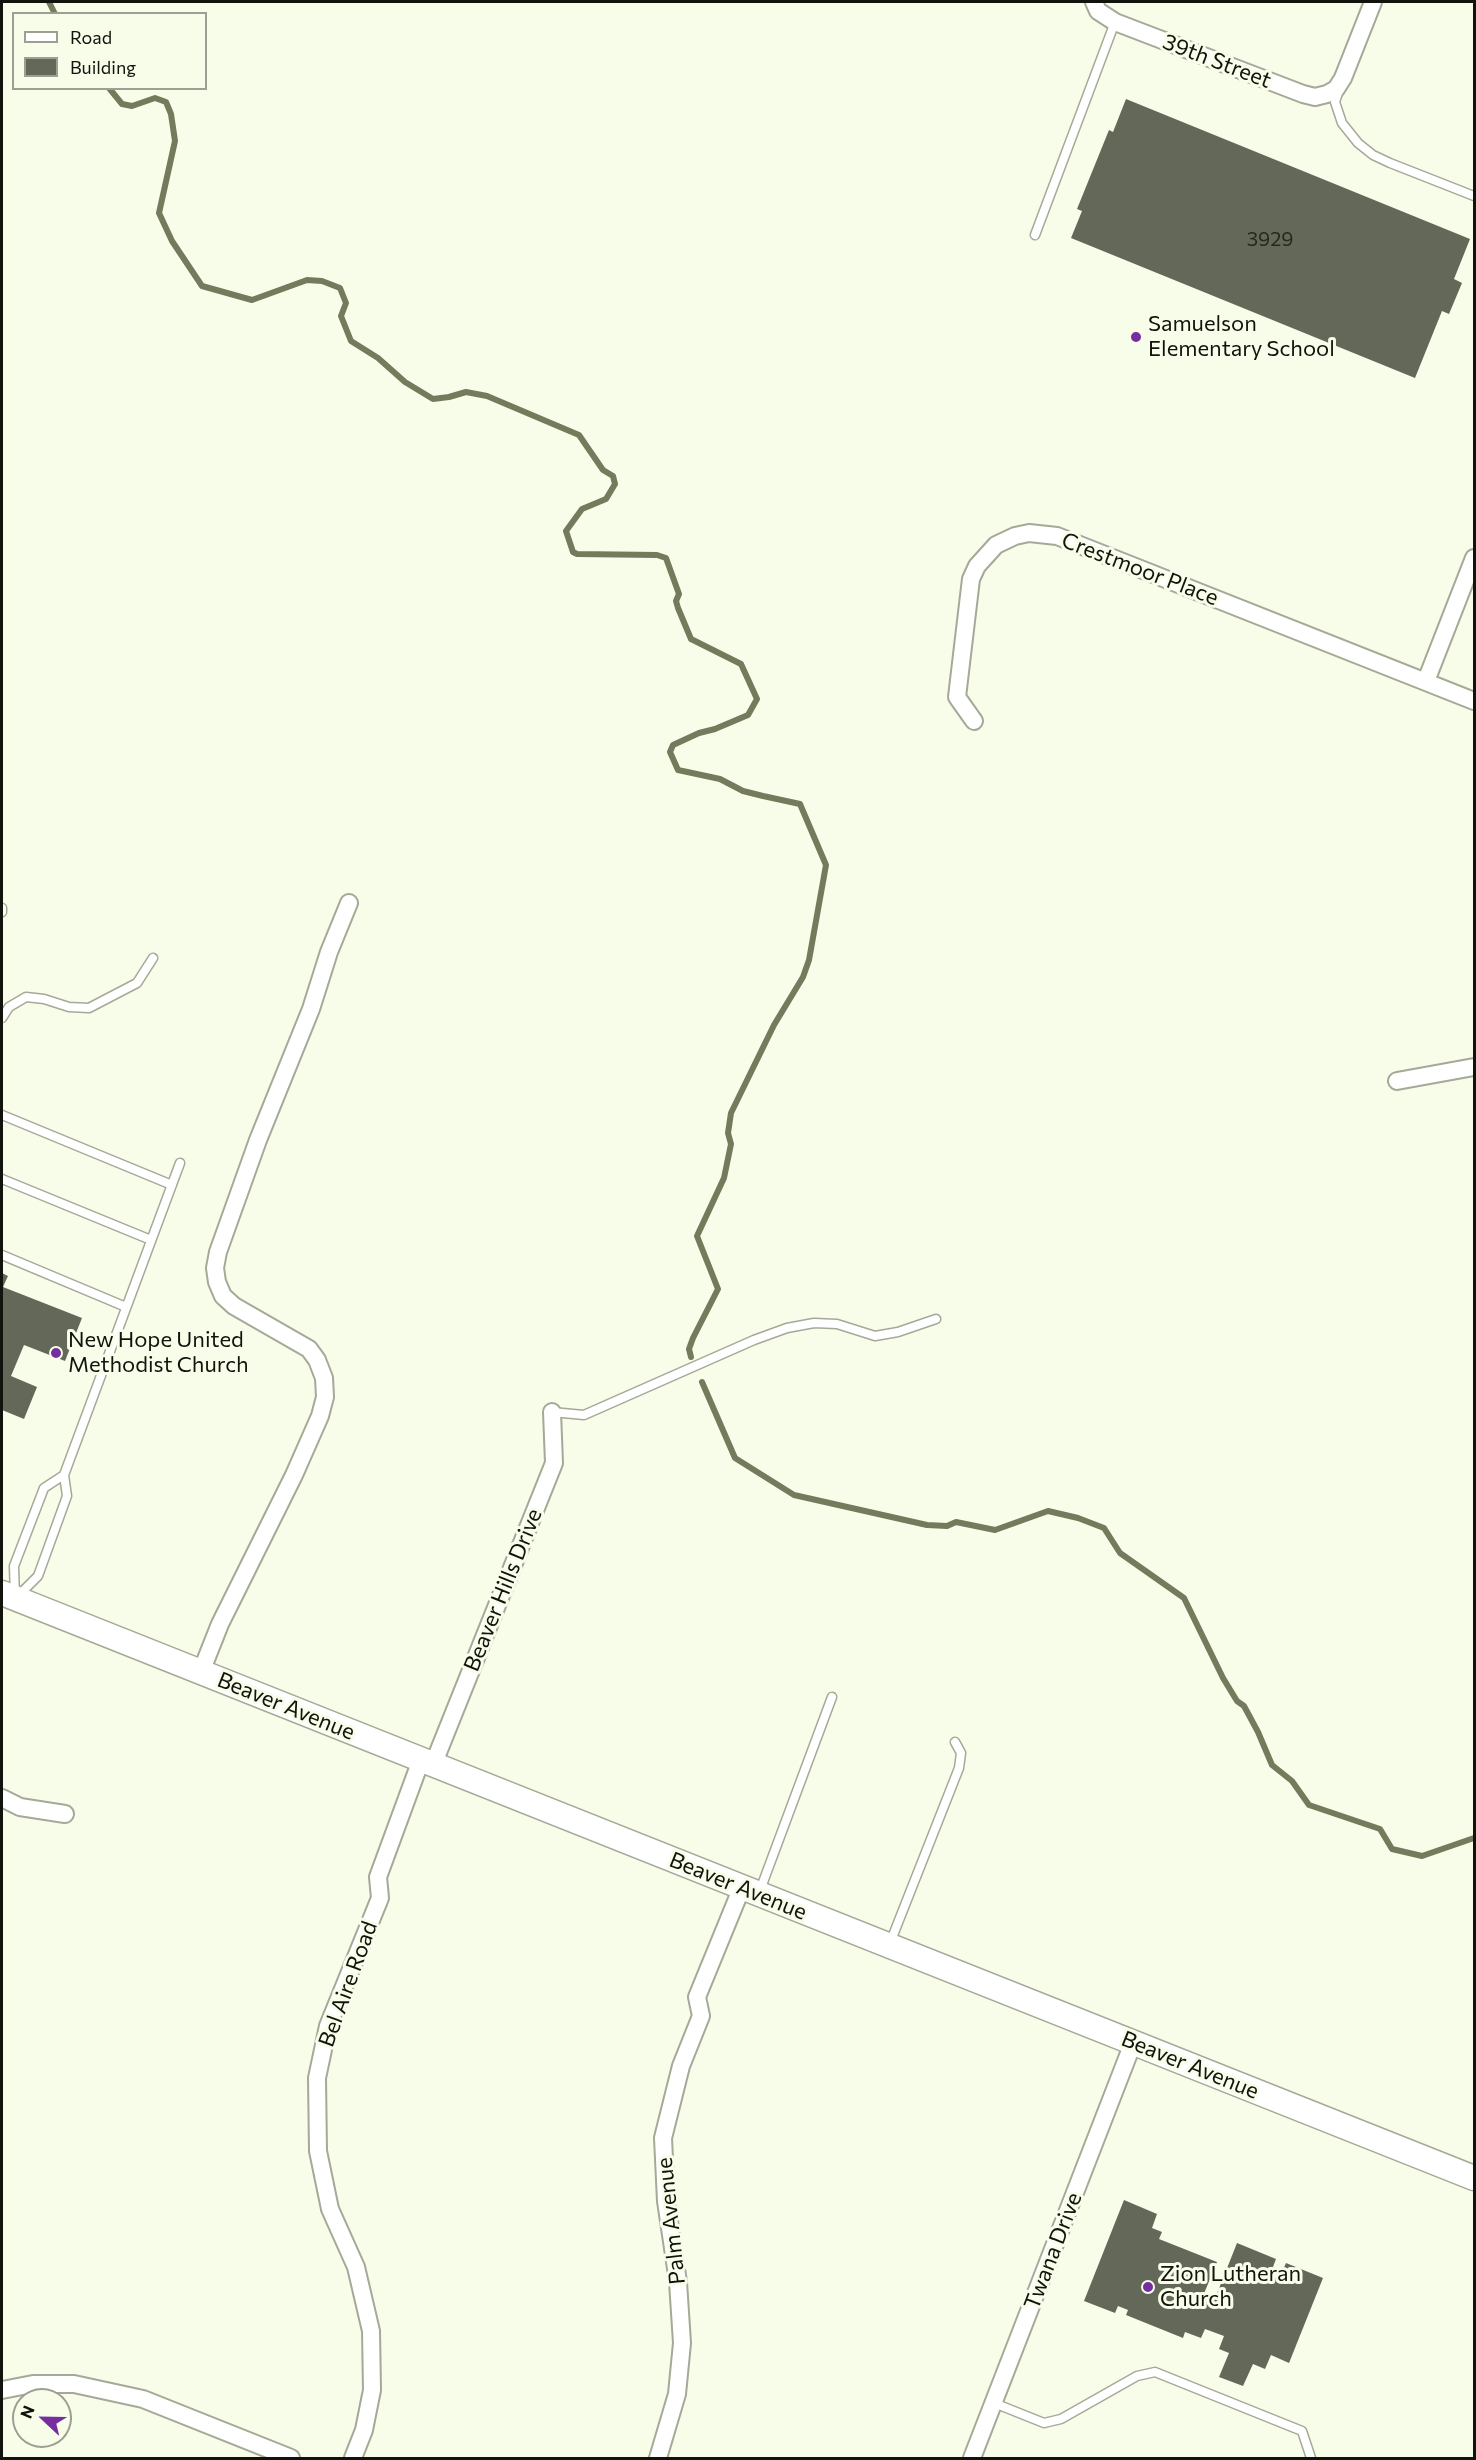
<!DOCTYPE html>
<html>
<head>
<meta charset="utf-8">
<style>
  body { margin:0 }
  #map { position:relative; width:1476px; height:2460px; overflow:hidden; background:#f8fdea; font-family:Commissioner,sans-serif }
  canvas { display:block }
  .frame { position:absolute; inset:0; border:3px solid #11130c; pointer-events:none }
  .legend { position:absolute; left:12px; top:12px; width:195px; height:78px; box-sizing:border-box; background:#f8fdea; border:2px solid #9c9f91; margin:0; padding:8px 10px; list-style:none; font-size:18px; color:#11130c }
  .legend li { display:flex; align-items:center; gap:12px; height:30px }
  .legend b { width:30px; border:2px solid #9c9f91 }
  .north { position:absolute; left:12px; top:2388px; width:60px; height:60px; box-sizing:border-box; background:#f8fdea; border:2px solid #9c9f91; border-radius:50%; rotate:292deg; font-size:16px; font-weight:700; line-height:24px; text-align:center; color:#11130c }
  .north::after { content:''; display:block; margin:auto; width:21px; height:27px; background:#752da0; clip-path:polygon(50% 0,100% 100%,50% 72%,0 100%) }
</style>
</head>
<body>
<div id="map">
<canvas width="1476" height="2460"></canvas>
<div class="frame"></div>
<ul class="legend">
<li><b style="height:8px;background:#fff"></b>Road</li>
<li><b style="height:16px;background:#646858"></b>Building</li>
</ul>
<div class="north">N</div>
</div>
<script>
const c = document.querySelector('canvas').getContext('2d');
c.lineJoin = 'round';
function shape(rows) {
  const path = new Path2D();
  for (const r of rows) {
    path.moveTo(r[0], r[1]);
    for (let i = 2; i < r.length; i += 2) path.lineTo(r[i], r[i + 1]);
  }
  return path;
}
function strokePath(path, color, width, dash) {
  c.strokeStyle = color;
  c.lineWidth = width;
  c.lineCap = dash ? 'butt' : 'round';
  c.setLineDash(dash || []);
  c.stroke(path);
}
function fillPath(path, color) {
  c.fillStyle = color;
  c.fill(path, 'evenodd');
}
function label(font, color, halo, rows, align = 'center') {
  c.font = font + ' Commissioner,sans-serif';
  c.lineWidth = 6;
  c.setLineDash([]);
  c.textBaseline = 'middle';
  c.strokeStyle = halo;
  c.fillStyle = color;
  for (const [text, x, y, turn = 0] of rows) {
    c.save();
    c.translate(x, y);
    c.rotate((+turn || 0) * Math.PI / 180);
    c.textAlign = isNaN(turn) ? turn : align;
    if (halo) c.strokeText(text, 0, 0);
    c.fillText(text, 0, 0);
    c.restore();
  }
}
const stream = shape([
  [49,2,55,14],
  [109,88,122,104,132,106,155,98,166,102,171,114,175,141,159,213,172,241,202,286,252,300,307,280,322,281,340,288,346,303,341,316,351,341,378,358,405,382,433,399,449,397,466,392,487,396,579,435,603,470,613,476,615,484,606,499,582,509,566,531,573,552,577,554,657,555,666,558,679,594,676,601,678,608,691,639,741,664,757,699,748,715,715,729,699,733,673,745,670,752,678,770,720,779,743,791,763,796,800,804,826,865,809,960,803,977,774,1025,731,1113,728,1133,731,1144,724,1178,697,1236,718,1289,693,1338,689,1349,691,1357],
  [702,1382,735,1458,794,1495,927,1525,947,1526,956,1522,995,1530,1048,1511,1078,1518,1104,1528,1120,1553,1184,1598,1223,1678,1237,1701,1244,1706,1258,1732,1272,1765,1292,1781,1309,1805,1380,1829,1392,1849,1422,1856,1474,1838]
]);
const building = shape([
  [1126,99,1470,239,1454,279,1462,283,1449,314,1442,311,1415,378,1071,238,1082,211,1077,209,1109,130,1113,132],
  [2,1273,8,1276,3,1287,82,1318,65,1361,24,1345,11,1376,37,1387,24,1419,2,1410],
  [1124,2200,1157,2214,1152,2228,1162,2232,1159,2239,1217,2262,1203,2296,1214,2301,1237,2243,1276,2259,1270,2275,1279,2279,1286,2263,1323,2278,1289,2363,1271,2355,1265,2369,1253,2364,1243,2386,1219,2377,1229,2353,1219,2349,1224,2336,1205,2329,1201,2338,1185,2332,1183,2338,1126,2315,1128,2310,1118,2306,1115,2313,1084,2301]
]);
const service = shape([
  [1340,87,1335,102,1342,123,1358,143,1373,155,1390,163,1474,196],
  [1035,235,1115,22],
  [2,908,2,912],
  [2,1018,9,1007,26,997,44,999,69,1007,89,1008,137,983,153,958],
  [2,1115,172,1185],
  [2,1179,151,1240],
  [2,1255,126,1307],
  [552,1412,584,1415,754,1340,787,1328,814,1323,837,1324,875,1336,898,1332,936,1319],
  [64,1475,180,1163],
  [64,1475,67,1496,38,1576,15,1599,14,1566,44,1488,64,1475],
  [759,1893,832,1697],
  [890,1943,959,1768,961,1753,955,1742],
  [994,2403,1044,2423,1061,2419,1137,2376,1155,2372,1302,2431,1311,2458]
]);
const minor = shape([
  [1094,2,1098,11,1115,22,1303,94,1315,97,1327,94,1336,89,1343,78,1373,2],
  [1426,681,1474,558],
  [974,721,957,697,971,579,977,566,996,545,1015,536,1029,533,1057,536,1474,701],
  [1397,1081,1474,1067],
  [201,1672,220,1624,294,1475,320,1416,325,1397,324,1378,317,1360,309,1349,234,1306,223,1296,217,1282,215,1268,218,1252,258,1140,311,1009,329,952,349,903],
  [433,1765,554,1463,552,1412],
  [2,1798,20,1807,65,1814],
  [2,2390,33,2384,74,2384,143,2399,291,2458],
  [353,2458,364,2430,372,2390,371,2331,356,2267,330,2209,318,2151,317,2078,328,2026,380,1898,378,1877,421,1760],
  [658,2458,677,2394,682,2343,678,2282,666,2201,663,2138,681,2066,701,2016,697,1997,742,1887],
  [972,2458,1133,2043]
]);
const secondary = shape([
  [2,1593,1474,2178]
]);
const markers = [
  [1136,337,6,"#752da0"],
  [56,1353,6,"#752da0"],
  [1148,2287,6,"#752da0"]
];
const numberNames = [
  ["3929",1270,239]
];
const streetNames = [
  ["39th Street",1217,61,21],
  ["Crestmoor Place",1140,569,21],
  ["Beaver Hills Drive",503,1590,-68],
  ["Beaver Avenue",286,1706,22],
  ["Beaver Avenue",738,1886,22],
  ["Bel Aire Road",348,1984,-70],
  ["Beaver Avenue",1190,2065,22],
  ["Palm Avenue",671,2221,-96],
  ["Twana Drive",1053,2251,-69]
];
const poiNames = [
  ["Samuelson",1148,324],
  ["Elementary School",1148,349],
  ["New Hope United",68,1340],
  ["Methodist Church",68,1365],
  ["Zion Lutheran",1160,2274],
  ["Church",1160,2299]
];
strokePath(stream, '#737b5c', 6);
fillPath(building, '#646858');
strokePath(service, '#a5a997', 11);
strokePath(minor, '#a5a997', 20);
strokePath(secondary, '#a5a997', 27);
strokePath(service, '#fff', 8);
strokePath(minor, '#fff', 16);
strokePath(secondary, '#fff', 24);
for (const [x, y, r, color] of markers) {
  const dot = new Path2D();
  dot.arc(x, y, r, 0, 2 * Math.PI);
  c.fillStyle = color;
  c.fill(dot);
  strokePath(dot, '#f8fdea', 2);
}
label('20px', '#26281f', null, numberNames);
label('22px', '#11130c', '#f8fdea', streetNames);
label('22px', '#11130c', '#f8fdea', poiNames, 'left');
</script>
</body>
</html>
